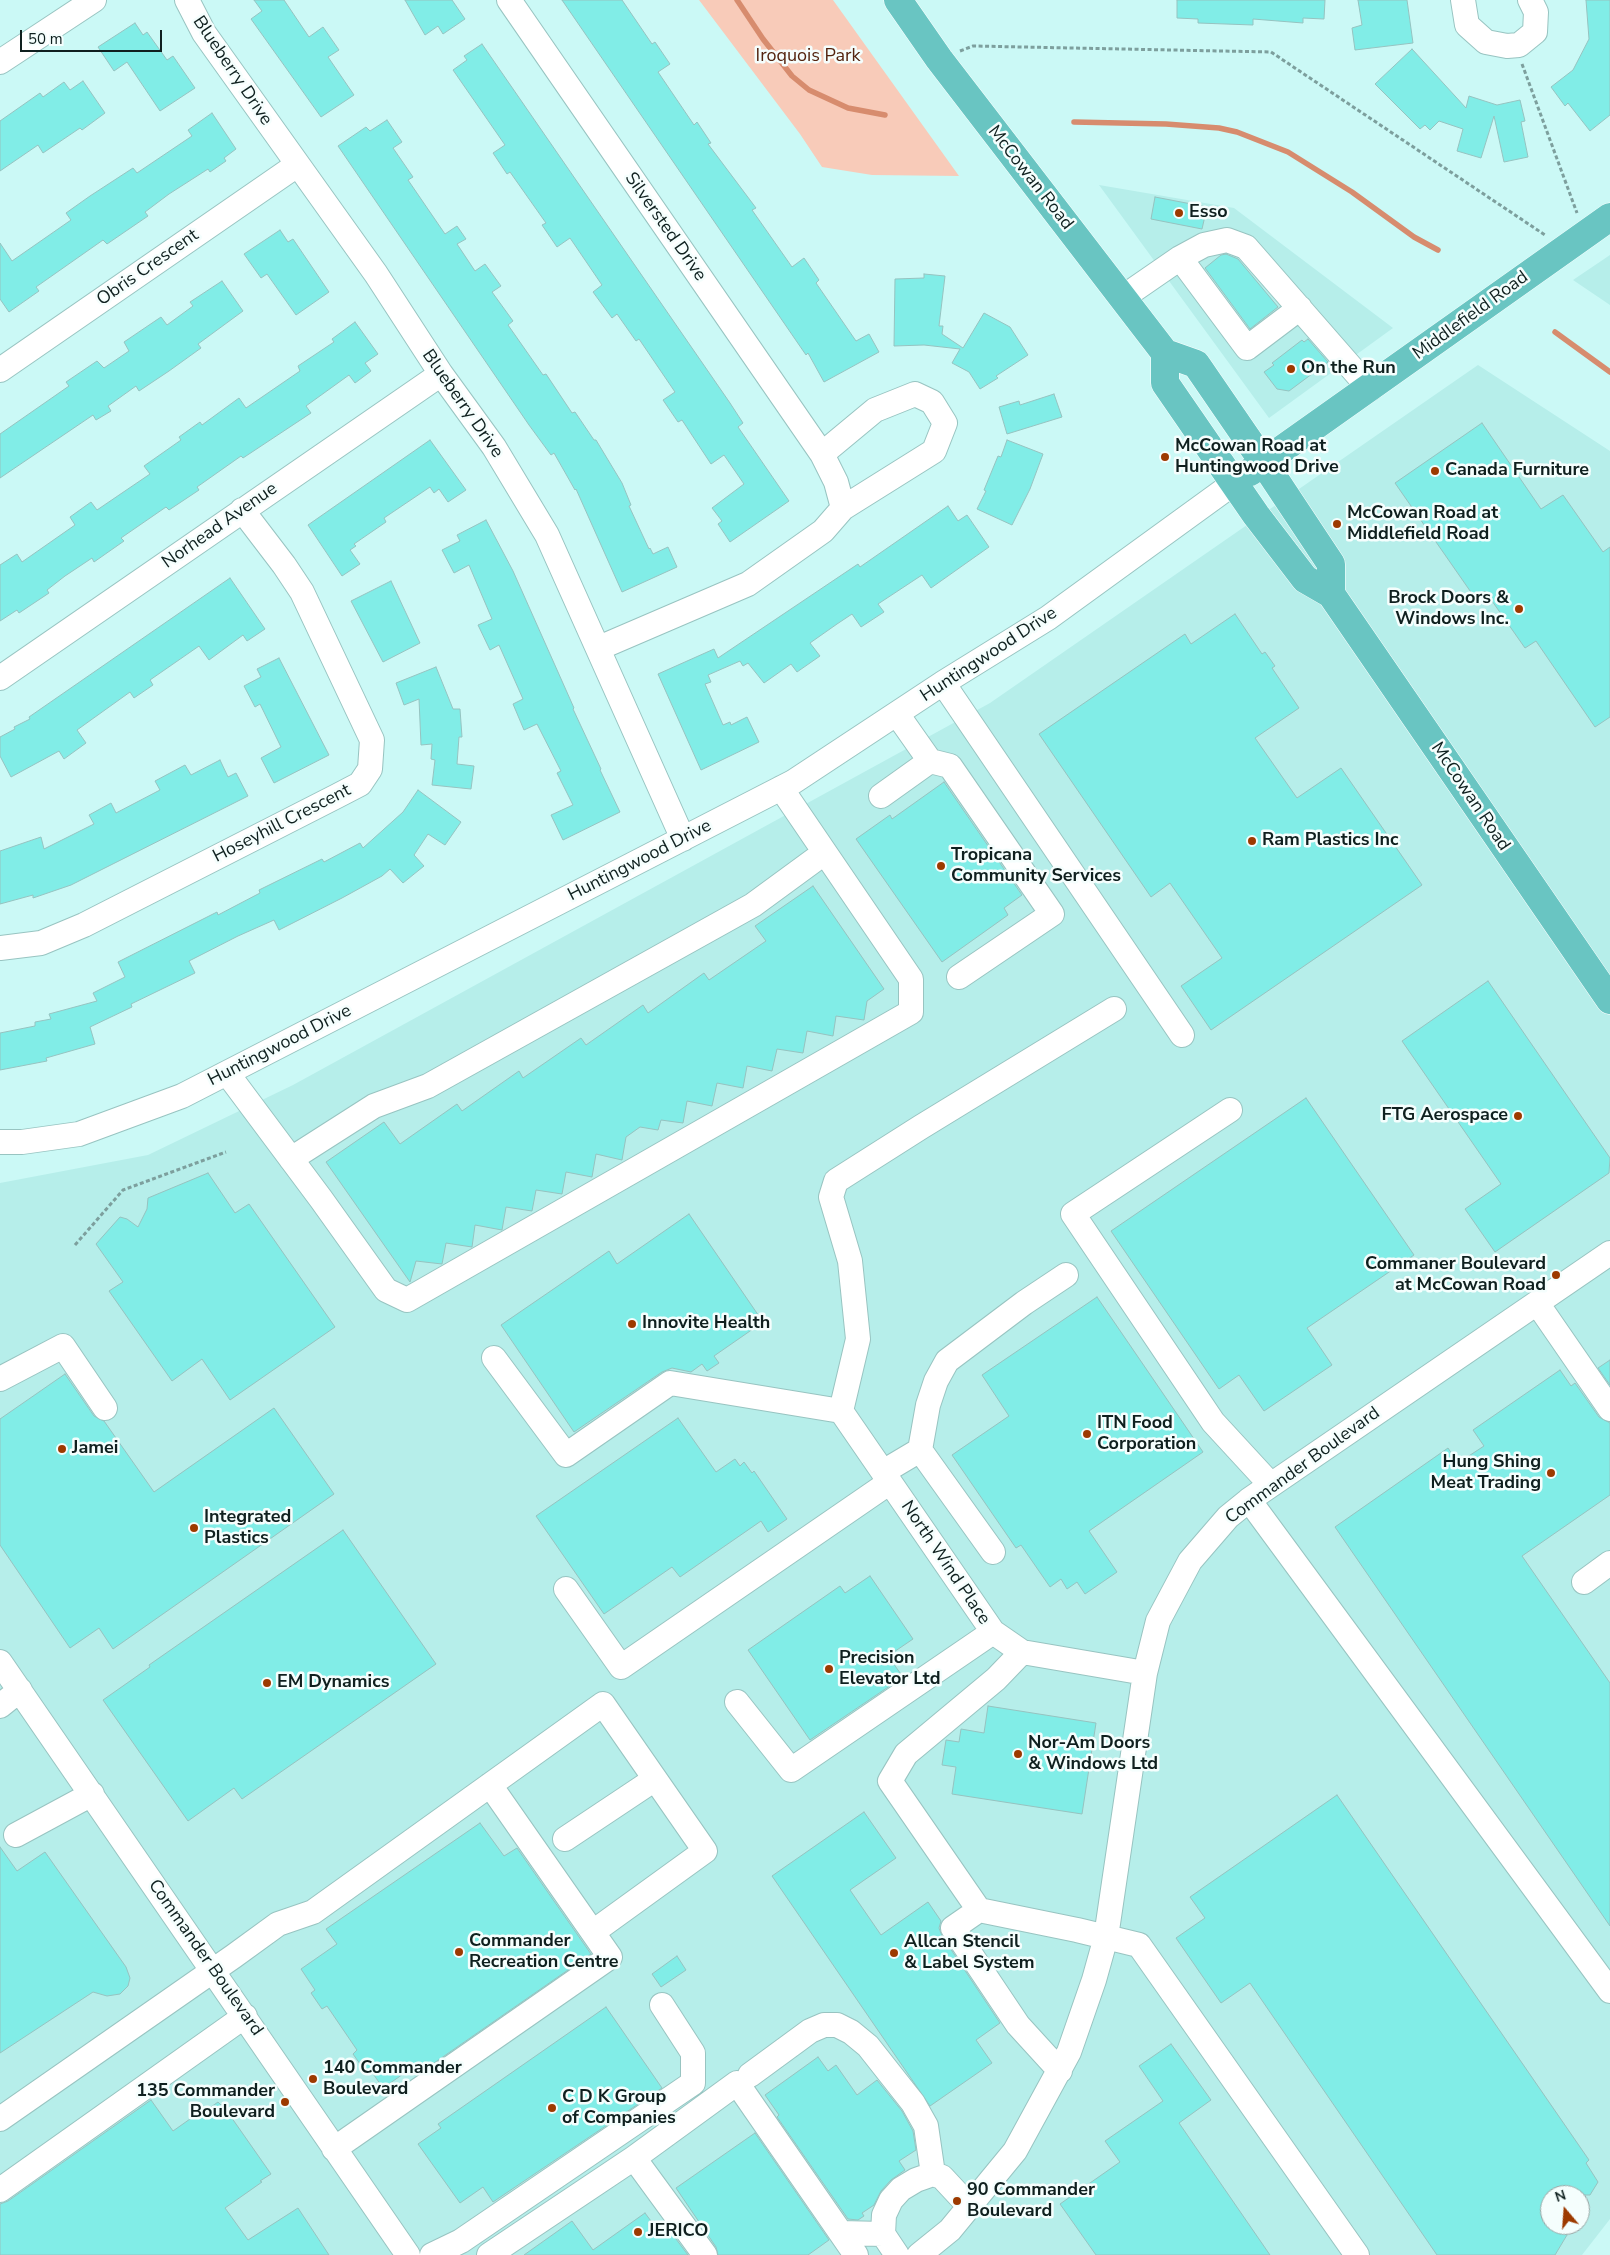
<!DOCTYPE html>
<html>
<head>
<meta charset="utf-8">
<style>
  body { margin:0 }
  #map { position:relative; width:1610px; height:2255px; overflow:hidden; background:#cbf9f6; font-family:"Nunito Sans",sans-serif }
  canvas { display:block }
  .north { position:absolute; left:1540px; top:2185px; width:50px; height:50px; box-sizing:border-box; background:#f5fefd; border:1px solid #99a5a4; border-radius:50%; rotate:342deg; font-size:14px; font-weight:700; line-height:20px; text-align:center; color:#0f201f }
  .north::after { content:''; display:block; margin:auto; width:18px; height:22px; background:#9d3a00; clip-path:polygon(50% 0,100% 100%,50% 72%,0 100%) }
  .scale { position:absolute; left:20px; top:30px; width:142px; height:22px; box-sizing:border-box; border:2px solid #0f201f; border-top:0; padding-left:6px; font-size:15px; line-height:18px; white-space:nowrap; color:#0f201f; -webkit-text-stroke:4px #f5fefd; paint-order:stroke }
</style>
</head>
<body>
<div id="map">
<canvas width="1610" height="2255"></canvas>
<div class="north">N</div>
<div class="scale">50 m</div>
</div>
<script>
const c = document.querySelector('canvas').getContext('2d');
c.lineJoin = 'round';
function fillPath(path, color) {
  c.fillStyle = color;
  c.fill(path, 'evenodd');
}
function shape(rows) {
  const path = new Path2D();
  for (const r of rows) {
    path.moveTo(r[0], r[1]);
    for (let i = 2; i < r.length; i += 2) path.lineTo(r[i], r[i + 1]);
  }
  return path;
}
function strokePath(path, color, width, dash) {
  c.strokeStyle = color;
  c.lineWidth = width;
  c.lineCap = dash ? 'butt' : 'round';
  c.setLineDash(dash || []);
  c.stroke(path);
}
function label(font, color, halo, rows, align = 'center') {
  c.font = font + ' "Nunito Sans",sans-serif';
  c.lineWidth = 5;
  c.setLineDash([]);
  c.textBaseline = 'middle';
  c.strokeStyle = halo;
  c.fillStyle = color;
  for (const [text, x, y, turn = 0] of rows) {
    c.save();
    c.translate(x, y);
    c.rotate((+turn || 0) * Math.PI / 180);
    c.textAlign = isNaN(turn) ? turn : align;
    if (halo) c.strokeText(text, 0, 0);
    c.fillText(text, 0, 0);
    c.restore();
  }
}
const built = shape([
  [1099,185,1234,208,1393,328,1269,418],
  [1610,255,1610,305,1573,280],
  [1478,365,1610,451,1610,2219,1582,2255,0,2255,0,1183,148,1155,293,1085,990,703],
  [1550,2195,1580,2195,1580,2225,1550,2225]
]);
const green = shape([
  [699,0,833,0,959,176,872,175,822,167,800,134]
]);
const stream = shape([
  [737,0,763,39,792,76,809,90,848,108,885,115],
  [1074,122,1166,124,1219,128,1237,132,1288,152,1352,192,1414,237,1438,250],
  [1555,332,1610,372]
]);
const building = shape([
  [254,0,284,0,309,37,323,27,339,50,328,57,354,95,321,117,251,19,262,11,254,0],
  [405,0,452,0,465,19,443,34,438,26,425,35,405,0],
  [562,0,622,0,652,44,655,42,670,64,658,72,694,125,697,122,711,143,708,144,756,208,752,210,792,267,804,258,819,280,816,283,856,341,869,334,879,352,824,382,808,353,806,355,562,0],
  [1177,0,1325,0,1324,19,1303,18,1303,23,1253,19,1253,25,1198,23,1198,19,1177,18,1177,0],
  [1358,0,1407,0,1413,43,1355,50,1352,28,1362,25,1358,0],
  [1586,0,1610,0,1610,115,1590,131,1568,103,1565,106,1551,87,1573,70,1589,39,1586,0],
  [135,23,143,35,147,32,167,60,173,56,195,88,160,111,127,62,114,71,98,47,135,23],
  [482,44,730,403,743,423,738,427,789,501,730,542,718,524,722,521,712,508,744,484,724,455,711,464,682,420,678,422,663,400,675,392,639,339,636,341,617,314,612,318,593,292,602,285,570,238,557,247,542,225,546,223,510,172,507,174,493,153,505,145,453,70,467,60,464,56,482,44],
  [1412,49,1466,108,1469,96,1497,105,1520,100,1525,121,1521,122,1528,157,1504,162,1494,116,1481,158,1457,151,1463,129,1439,121,1430,130,1425,125,1420,129,1375,84,1412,49],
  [83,81,105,113,82,130,80,128,43,153,38,145,0,171,0,121,40,93,43,97,64,82,70,90,83,81],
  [212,113,236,149,224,158,226,161,210,172,208,169,169,194,145,212,148,216,107,244,103,240,36,287,39,291,9,312,0,299,0,243,12,261,71,220,66,213,90,196,133,168,137,173,192,136,188,130,212,113],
  [387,120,402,142,393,148,413,177,408,180,445,234,457,226,466,239,457,244,475,271,485,264,501,286,492,292,513,321,508,325,543,375,546,374,572,413,575,412,594,440,596,440,622,483,631,505,629,506,649,549,650,548,653,554,668,547,677,567,622,592,576,489,575,490,554,453,551,455,529,425,338,146,366,127,370,131,387,120],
  [1155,197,1207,207,1202,229,1151,219,1155,197],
  [280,230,288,242,293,239,329,292,296,315,267,274,261,278,244,254,280,230],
  [1226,254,1238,259,1278,307,1250,329,1205,268,1221,255,1226,254],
  [924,274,945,276,939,326,943,326,942,334,963,348,984,313,1010,327,1028,355,996,376,998,378,980,389,969,372,952,363,960,349,924,345,894,346,895,279,924,278,924,274],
  [222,281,243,311,198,344,201,348,169,371,139,391,136,386,108,406,111,411,96,420,93,415,0,478,0,434,69,386,66,382,97,361,104,368,129,351,124,342,161,317,167,325,193,306,190,302,222,281],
  [355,322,378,354,365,363,371,371,355,383,349,375,306,406,311,413,243,458,241,456,197,487,199,490,169,510,166,507,121,538,124,541,94,562,92,558,65,576,47,590,49,593,19,613,17,610,0,621,0,565,17,554,22,562,75,525,70,517,91,502,97,510,150,474,144,466,181,440,179,437,200,422,202,425,239,398,246,408,300,371,298,366,334,342,332,339,355,322],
  [1308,339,1328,362,1289,391,1277,389,1264,372,1274,365,1272,363,1302,340,1304,342,1308,339],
  [1054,394,1062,417,1007,434,999,407,1019,401,1020,405,1054,394],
  [1482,423,1541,509,1563,495,1603,552,1610,547,1610,717,1595,727,1536,641,1525,648,1485,591,1475,598,1395,483,1482,423],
  [430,440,466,490,448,502,439,489,434,493,430,487,384,518,386,522,354,544,356,546,350,550,360,564,342,576,308,525,430,440],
  [1007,440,1043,454,1030,489,1012,525,977,509,986,491,984,490,998,456,1001,457,1007,440],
  [948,506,958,521,967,515,989,547,931,588,922,575,878,604,884,612,861,627,852,614,837,624,810,643,820,656,797,672,791,664,764,683,748,663,743,666,740,661,708,675,711,682,705,684,723,725,730,722,731,725,747,717,759,742,701,770,658,674,714,649,718,658,858,564,860,567,948,506],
  [486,520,513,571,574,708,573,709,601,769,600,770,620,812,563,840,551,815,573,805,557,773,561,771,537,724,524,730,513,704,523,699,499,645,490,650,478,625,492,619,469,565,454,573,442,550,460,541,457,535,486,520],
  [230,578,265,629,247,641,243,635,209,660,199,646,150,680,153,685,134,698,130,692,77,730,86,743,64,759,59,751,11,777,0,756,0,737,15,729,14,727,30,719,29,717,230,578],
  [391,581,420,643,383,662,351,601,391,581],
  [1235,614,1262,654,1265,652,1275,666,1272,668,1299,708,1255,738,1297,798,1341,768,1422,885,1211,1030,1181,986,1222,958,1170,883,1151,897,1039,734,1185,634,1191,644,1235,614],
  [279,658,329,755,274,783,261,758,281,747,260,704,255,707,244,686,261,677,257,669,279,658],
  [436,667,453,709,460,709,462,737,459,737,457,764,474,766,471,789,432,785,435,760,431,759,432,744,421,745,419,699,404,705,396,683,436,667],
  [220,760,228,777,236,773,248,796,71,885,33,898,33,895,0,904,0,851,41,837,44,849,94,824,89,815,111,803,116,813,160,790,155,781,185,765,191,775,220,760],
  [944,782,1022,895,1004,908,1008,915,942,962,856,839,890,815,892,819,944,782],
  [418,790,461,822,445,845,428,834,414,855,424,866,403,883,390,869,382,876,342,898,279,930,274,920,238,936,189,961,195,973,131,1004,132,1007,90,1027,95,1044,46,1058,47,1061,0,1070,0,1033,35,1026,35,1022,51,1019,49,1014,97,1001,93,993,125,977,118,962,217,912,218,915,260,893,259,890,322,859,324,862,360,843,363,848,403,812,418,790],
  [813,886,884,989,867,1001,864,1020,836,1016,833,1036,807,1031,803,1053,777,1049,772,1071,747,1066,743,1088,717,1083,712,1106,687,1101,683,1123,661,1120,658,1130,640,1127,626,1137,622,1160,596,1154,592,1177,566,1172,562,1194,536,1190,532,1211,506,1207,502,1230,475,1225,472,1247,446,1243,442,1264,416,1261,410,1282,326,1162,384,1122,400,1144,457,1104,462,1111,519,1071,523,1078,581,1038,586,1045,643,1005,648,1013,704,973,709,980,766,941,755,926,813,886],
  [1488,981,1610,1158,1609,1173,1495,1252,1465,1209,1501,1184,1402,1041,1488,981],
  [1306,1098,1414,1255,1307,1328,1332,1365,1264,1411,1239,1375,1219,1389,1111,1231,1306,1098],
  [208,1173,235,1213,249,1204,335,1327,230,1400,202,1359,172,1381,109,1291,123,1282,96,1244,120,1217,127,1219,138,1227,147,1209,148,1198,208,1173],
  [689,1214,763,1322,714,1356,719,1363,707,1371,702,1364,691,1372,672,1368,662,1372,574,1432,501,1325,609,1251,617,1264,689,1214],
  [1097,1297,1203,1452,1089,1531,1117,1572,1085,1594,1077,1582,1067,1589,1061,1579,1050,1587,1021,1545,1016,1548,952,1455,1009,1416,982,1375,1097,1297],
  [1610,1360,1610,1385,1598,1368,1610,1360],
  [1560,1370,1571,1386,1575,1383,1599,1417,1610,1423,1610,1495,1522,1556,1610,1683,1610,1926,1335,1527,1448,1448,1458,1463,1484,1446,1473,1430,1560,1370],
  [65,1374,94,1416,104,1421,154,1492,274,1408,334,1494,113,1649,99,1628,70,1648,0,1545,0,1419,65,1374],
  [678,1418,716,1472,735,1459,740,1466,744,1462,752,1473,754,1471,787,1519,768,1532,761,1521,680,1577,672,1567,604,1614,536,1516,678,1418],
  [343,1530,436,1664,242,1799,234,1788,188,1821,103,1700,150,1667,149,1665,343,1530],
  [870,1576,913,1639,888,1656,903,1677,810,1740,748,1650,840,1586,845,1593,870,1576],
  [988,1706,1096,1723,1082,1814,952,1794,956,1767,942,1765,946,1740,959,1742,961,1729,984,1733,988,1706],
  [1337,1795,1589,2160,1586,2163,1598,2182,1590,2195,1550,2195,1550,2225,1573,2225,1555,2255,1437,2255,1250,1983,1221,2003,1176,1938,1205,1918,1190,1897,1337,1795],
  [864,1812,896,1858,850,1890,881,1935,928,1902,941,1921,939,1928,942,1936,1000,2023,976,2040,992,2063,930,2106,772,1876,864,1812],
  [480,1823,504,1856,517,1848,591,1954,424,2070,419,2063,383,2088,369,2068,365,2071,353,2054,357,2050,327,2006,322,2009,311,1993,315,1990,301,1969,337,1944,326,1929,480,1823],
  [0,1847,17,1871,45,1852,126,1967,130,1978,128,1986,120,1994,107,1996,93,1992,0,2053,0,1847],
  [677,1956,686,1970,661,1987,652,1974,677,1956],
  [606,2007,662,2088,493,2202,483,2187,460,2203,418,2144,441,2128,438,2124,606,2007],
  [1171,2044,1211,2100,1179,2123,1270,2255,1096,2255,1060,2204,1120,2162,1105,2141,1163,2101,1139,2066,1171,2044],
  [818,2057,828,2071,836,2065,857,2095,877,2080,902,2111,913,2131,916,2150,899,2161,905,2170,891,2180,881,2191,874,2205,862,2213,864,2216,858,2220,848,2219,777,2117,779,2115,765,2095,818,2057],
  [151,2100,173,2131,207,2107,208,2109,218,2102,221,2105,222,2104,271,2174,260,2181,262,2182,225,2208,248,2240,298,2208,329,2255,0,2255,0,2204,8,2201,151,2100],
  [755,2133,829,2240,808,2255,718,2255,716,2247,676,2188,755,2133],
  [645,2213,662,2236,670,2231,688,2255,524,2255,572,2221,593,2250,645,2213]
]);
const path = shape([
  [960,51,973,46,1271,52,1545,235],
  [1522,64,1577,213],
  [75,1245,123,1190,226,1152]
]);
const minor = shape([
  [187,0,204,33,376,274,441,374,494,447,547,535,683,839],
  [509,0,822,454,836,482,843,508,823,531,748,584,599,648],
  [1463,0,1467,25,1486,42,1507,46,1519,45,1535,32,1536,12,1530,0],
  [0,62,94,0],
  [1180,258,1247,348,1300,308],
  [1122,298,1180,258,1204,245,1227,240,1246,247,1370,389],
  [0,370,297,165],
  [822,454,875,410,915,394,932,402,945,423,934,451,843,508],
  [0,678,441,374],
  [943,683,1182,1035],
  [930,761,950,766,1052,914,959,977],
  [881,796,930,761,897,714],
  [0,948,41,943,84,925,337,796,360,784,370,769,372,740,302,592,284,565,242,510],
  [227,1073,321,1199,386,1290,407,1300,911,1012,911,979,781,788],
  [1230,1110,1073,1214,1213,1422,1271,1485],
  [0,1142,22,1142,79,1134,182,1096,793,782,943,683,1048,618,1234,483],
  [291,1159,374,1106,428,1086,753,905,824,853],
  [1537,1303,1610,1409],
  [494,1358,566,1455,670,1383,841,1411],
  [0,1379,63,1346,105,1408],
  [841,1411,858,1339,850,1261,831,1197,836,1181,921,1127,1114,1009],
  [841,1411,993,1632,1022,1652,1145,1673],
  [920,1450,993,1552],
  [883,1472,920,1450,928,1405,936,1381,947,1361,1024,1303,1066,1275],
  [1249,1500,1610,1991],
  [1584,1582,1610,1563],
  [566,1589,621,1667,890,1482],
  [1022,1652,996,1679,906,1754,890,1781,979,1910,1077,1930,1139,1945,1357,2255],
  [0,1662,408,2255],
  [737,1702,791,1770,993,1632],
  [0,1706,20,1690],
  [16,1835,92,1794],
  [565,1839,655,1779],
  [979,1910,953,1928,1018,2025,1060,2071],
  [750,2075,810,2031,824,2025,837,2025,851,2032,868,2046,913,2103,926,2126,933,2174],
  [0,2119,234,1956,278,1924,313,1912,603,1704,705,1851,593,1932],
  [334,2149,610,1957,490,1785],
  [634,2158,705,2255],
  [0,2190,245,2016],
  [841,2233,883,2234,897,2255],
  [883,2234,884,2215,891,2200,901,2189,916,2180,933,2174,942,2177,969,2206],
  [432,2255,461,2241,693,2083,693,2053,662,2005],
  [489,2255,634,2158,737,2083,856,2255],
  [919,2255,950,2230,1015,2151,1069,2052,1094,1980,1106,1937,1145,1673,1158,1621,1190,1561,1228,1517,1249,1500,1610,1253]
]);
const major = shape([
  [898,0,939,59,1165,353,1196,364,1264,463,1331,564,1331,594],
  [1165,353,1165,383,1256,515,1305,579,1331,594,1610,1000],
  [1250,472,1610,217]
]);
const markers = [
  [1179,213,5,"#9d3a00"],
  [1291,369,5,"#9d3a00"],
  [1165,457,5,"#9d3a00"],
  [1435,471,5,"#9d3a00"],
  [1337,524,5,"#9d3a00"],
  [1519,609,5,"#9d3a00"],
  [1252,841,5,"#9d3a00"],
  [941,866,5,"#9d3a00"],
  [1518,1116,5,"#9d3a00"],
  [1556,1275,5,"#9d3a00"],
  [632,1324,5,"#9d3a00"],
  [1087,1434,5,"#9d3a00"],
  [62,1449,5,"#9d3a00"],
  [1551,1473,5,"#9d3a00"],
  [194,1528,5,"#9d3a00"],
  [829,1669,5,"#9d3a00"],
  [267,1683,5,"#9d3a00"],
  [1018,1754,5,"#9d3a00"],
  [459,1952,5,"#9d3a00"],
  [894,1953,5,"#9d3a00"],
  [313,2079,5,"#9d3a00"],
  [285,2102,5,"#9d3a00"],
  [552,2108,5,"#9d3a00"],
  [957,2201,5,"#9d3a00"],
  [638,2232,5,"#9d3a00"]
];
const parkNames = [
  ["Iroquois Park",808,57]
];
const streetNames = [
  ["Blueberry Drive",232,71,56],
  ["McCowan Road",1030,178,52],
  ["Silversted Drive",665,227,55],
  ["Obris Crescent",148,268,-35],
  ["Middlefield Road",1471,316,-36],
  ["Blueberry Drive",462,404,55],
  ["Norhead Avenue",220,526,-35],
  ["Huntingwood Drive",989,655,-33],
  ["McCowan Road",1470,797,56],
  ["Hoseyhill Crescent",282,824,-27],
  ["Huntingwood Drive",640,861,-27],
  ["Huntingwood Drive",280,1046,-27],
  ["Commander Boulevard",1303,1466,-36],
  ["North Wind Place",945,1563,56],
  ["Commander Boulevard",205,1958,55]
];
const poiNames = [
  ["Esso",1189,213],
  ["On the Run",1301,369],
  ["McCowan Road at",1175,447],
  ["Huntingwood Drive",1175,468],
  ["Canada Furniture",1445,471],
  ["McCowan Road at",1347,514],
  ["Middlefield Road",1347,535],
  ["Brock Doors &",1509,599,"right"],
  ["Windows Inc.",1509,620,"right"],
  ["Ram Plastics Inc",1262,841],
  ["Tropicana",951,856],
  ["Community Services",951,877],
  ["FTG Aerospace",1508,1116,"right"],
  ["Commaner Boulevard",1546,1265,"right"],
  ["at McCowan Road",1546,1286,"right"],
  ["Innovite Health",642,1324],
  ["ITN Food",1097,1424],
  ["Corporation",1097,1445],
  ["Jamei",72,1449],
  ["Hung Shing",1541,1463,"right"],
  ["Meat Trading",1541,1484,"right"],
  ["Integrated",204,1518],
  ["Plastics",204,1539],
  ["Precision",839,1659],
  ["Elevator Ltd",839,1680],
  ["EM Dynamics",277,1683],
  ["Nor-Am Doors",1028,1744],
  ["& Windows Ltd",1028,1765],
  ["Commander",469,1942],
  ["Recreation Centre",469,1963],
  ["Allcan Stencil",904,1943],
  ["& Label System",904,1964],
  ["140 Commander",323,2069],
  ["Boulevard",323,2090],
  ["135 Commander",275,2092,"right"],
  ["Boulevard",275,2113,"right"],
  ["C D K Group",562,2098],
  ["of Companies",562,2119],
  ["90 Commander",967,2191],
  ["Boulevard",967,2212],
  ["JERICO",648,2232]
];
fillPath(built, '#b6eeea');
fillPath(green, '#f8cbb9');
strokePath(stream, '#d78c6e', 5.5);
fillPath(building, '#81ede7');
strokePath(building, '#96c3c0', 1);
strokePath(minor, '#98c4c1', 26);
strokePath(major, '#fff', 29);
strokePath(path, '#7d9f9d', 3, [4, 2.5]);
strokePath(minor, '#fff', 24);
strokePath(major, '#69c5c2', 28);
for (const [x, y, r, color] of markers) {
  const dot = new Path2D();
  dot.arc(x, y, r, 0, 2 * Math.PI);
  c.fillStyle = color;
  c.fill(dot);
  strokePath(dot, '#f5fefd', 2);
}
label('18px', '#53230e', '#f5fefd', parkNames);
label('18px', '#0f201f', '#f5fefd', streetNames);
label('bold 18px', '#0f201f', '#f5fefd', poiNames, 'left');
</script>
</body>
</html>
